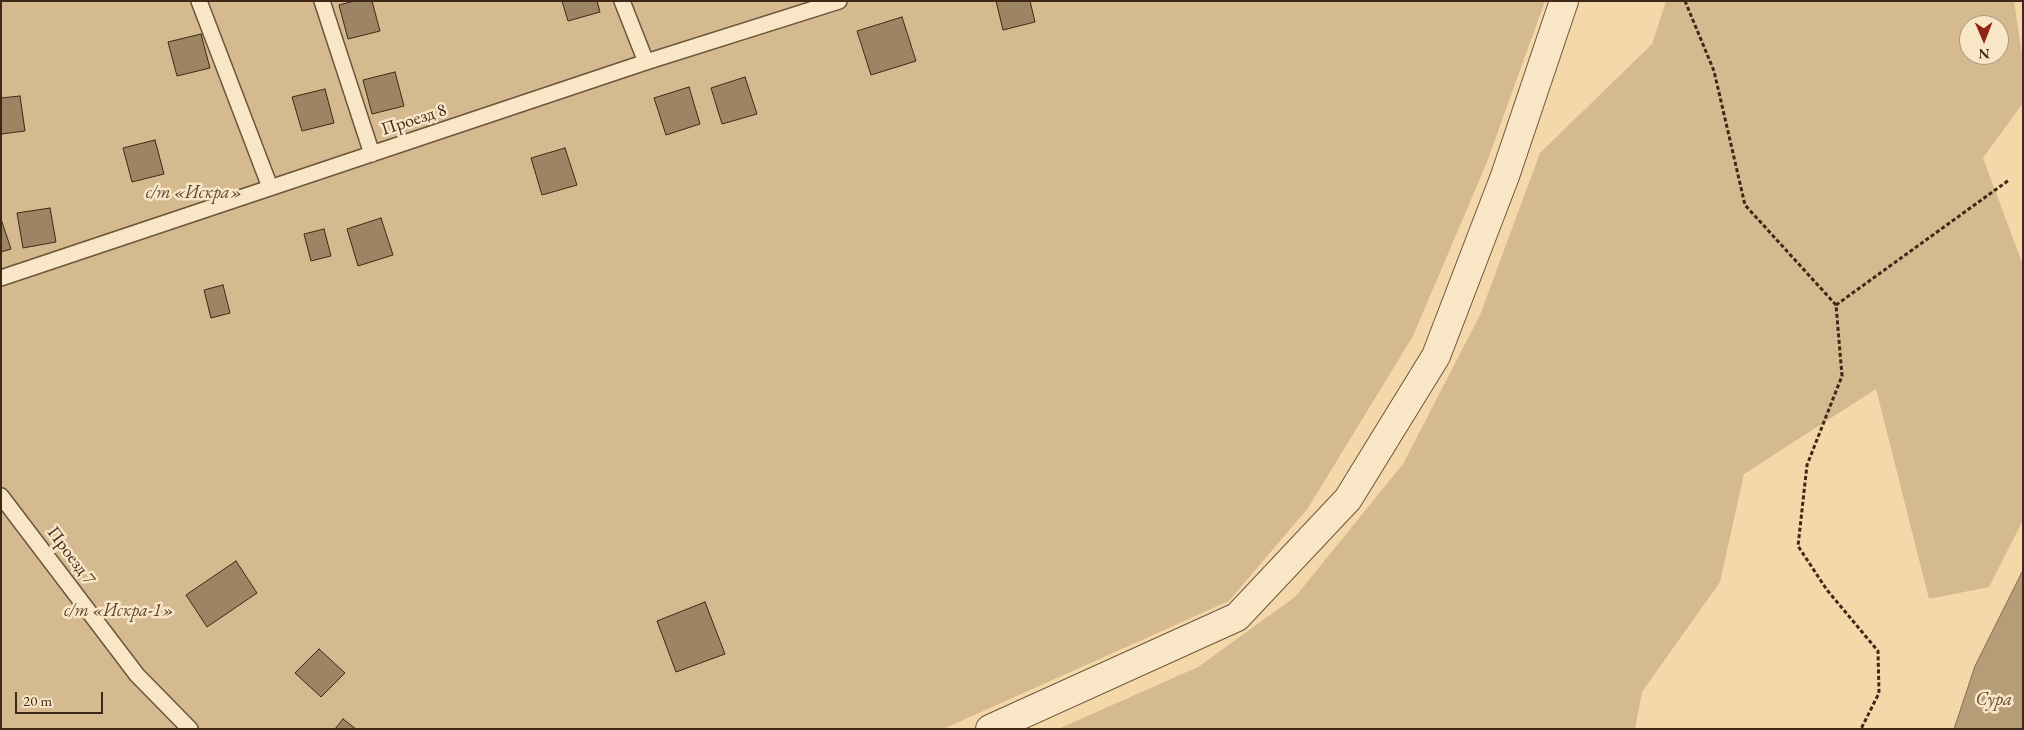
<!DOCTYPE html>
<html>
<head>
<meta charset="utf-8">
<style>
  body { margin:0 }
  #map { position:relative; width:2024px; height:730px; overflow:hidden; background:#f4d8a9; font-family:"EB Garamond",serif }
  canvas { display:block }
  .frame { position:absolute; inset:0; border:2px solid #3e2916; pointer-events:none }
  .north { position:absolute; left:1959px; top:15px; width:50px; height:50px; box-sizing:border-box; background:#f8e6c7; border:1px solid #ae9a80; border-radius:50%; rotate:179deg; font-size:14px; font-weight:700; line-height:20px; text-align:center; color:#3e2916 }
  .north::after { content:''; display:block; margin:auto; width:18px; height:22px; background:#8f2418; clip-path:polygon(50% 0,100% 100%,50% 72%,0 100%) }
  .scale { position:absolute; left:15px; top:692px; width:88px; height:22px; box-sizing:border-box; border:2px solid #3e2916; border-top:0; padding-left:6px; font-size:15px; line-height:18px; white-space:nowrap; color:#3e2916; -webkit-text-stroke:4px #f8e6c7; paint-order:stroke }
</style>
</head>
<body>
<div id="map">
<canvas width="2024" height="730"></canvas>
<div class="frame"></div>
<div class="north">N</div>
<div class="scale">20 m</div>
</div>
<script>
const c = document.querySelector('canvas').getContext('2d');
c.lineJoin = 'round';
function fillPath(path, color) {
  c.fillStyle = color;
  c.fill(path, 'evenodd');
}
function shape(rows) {
  const path = new Path2D();
  for (const r of rows) {
    path.moveTo(r[0], r[1]);
    for (let i = 2; i < r.length; i += 2) path.lineTo(r[i], r[i + 1]);
  }
  return path;
}
function strokePath(path, color, width, dash) {
  c.strokeStyle = color;
  c.lineWidth = width;
  c.lineCap = dash ? 'butt' : 'round';
  c.setLineDash(dash || []);
  c.stroke(path);
}
function label(font, color, halo, rows, align = 'center') {
  c.font = font + ' "EB Garamond",serif';
  c.lineWidth = 5;
  c.setLineDash([]);
  c.textBaseline = 'middle';
  c.strokeStyle = halo;
  c.fillStyle = color;
  for (const [text, x, y, turn = 0] of rows) {
    c.save();
    c.translate(x, y);
    c.rotate((+turn || 0) * Math.PI / 180);
    c.textAlign = isNaN(turn) ? turn : align;
    if (halo) c.strokeText(text, 0, 0);
    c.fillText(text, 0, 0);
    c.restore();
  }
}
const green = shape([
  [1,1,1545,1,1487,162,1413,336,1308,508,1229,601,943,729,1,729],
  [1666,1,2014,1,2023,61,2023,103,1983,158,2023,265,2023,520,1989,587,1929,599,1876,389,1744,474,1720,582,1642,692,1635,729,1058,729,1198,667,1295,597,1403,464,1480,315,1540,153,1652,44],
  [1969,25,1999,25,1999,55,1969,55]
]);
const water = shape([
  [2023,570,2023,729,1954,729,1975,666,2023,570]
]);
const building = shape([
  [354,1,372,1,380,31,348,39,339,5,354,1],
  [562,1,597,1,600,12,568,21,562,1],
  [996,1,1030,1,1035,22,1003,30,996,1],
  [902,17,916,61,871,75,857,31,902,17],
  [201,34,210,68,177,76,168,42,201,34],
  [395,72,404,106,372,114,363,80,395,72],
  [745,77,757,114,722,124,711,88,745,77],
  [689,87,700,124,666,135,654,98,689,87],
  [325,89,334,123,302,131,292,97,325,89],
  [20,96,25,131,1,134,1,98,20,96],
  [155,140,164,174,132,182,123,148,155,140],
  [565,148,577,185,542,195,531,158,565,148],
  [50,208,56,242,23,248,17,213,50,208],
  [381,218,393,255,358,266,347,229,381,218],
  [1,219,11,249,1,252,1,219],
  [324,229,331,256,311,261,304,234,324,229],
  [223,285,230,313,211,318,204,290,223,285],
  [236,561,257,593,207,627,186,595,236,561],
  [705,602,725,654,676,672,657,621,705,602],
  [319,649,345,673,321,697,295,673,319,649],
  [343,719,356,729,335,729,343,719]
]);
const path = shape([
  [1685,1,1714,71,1745,205,1836,305,1842,376,1807,465,1798,546,1827,590,1878,651,1879,693,1861,729],
  [1836,305,2009,180]
]);
const lane = shape([
  [199,1,270,187],
  [322,1,372,154],
  [622,1,646,62],
  [1,278,646,62,839,1],
  [1,496,137,675,190,729]
]);
const street = shape([
  [990,729,1237,617,1348,499,1436,356,1505,176,1564,1]
]);
const streetNames = [
  ["Проезд 8",414,120,-18],
  ["Проезд 7",71,556,53]
];
const parkNames = [
  ["с/т «Искра»",194,193],
  ["с/т «Искра-1»",119,611]
];
const waterNames = [
  ["Сура",1994,700]
];
fillPath(green, '#d5ba90');
fillPath(water, '#b69c77');
strokePath(water, '#866e50', 1);
fillPath(building, '#9d8462');
strokePath(building, '#3e2916', 1);
strokePath(lane, '#6c553b', 18);
strokePath(street, '#6c553b', 30);
strokePath(path, '#3e2916', 3, [4, 2.5]);
strokePath(lane, '#f8e6c7', 15);
strokePath(street, '#f8e6c7', 28);
label('18px', '#3e2916', '#f8e6c7', streetNames);
label('italic 18px', '#5c462e', '#f8e6c7', parkNames);
label('italic 19px', '#624c33', '#f8e6c7', waterNames);
</script>
</body>
</html>
